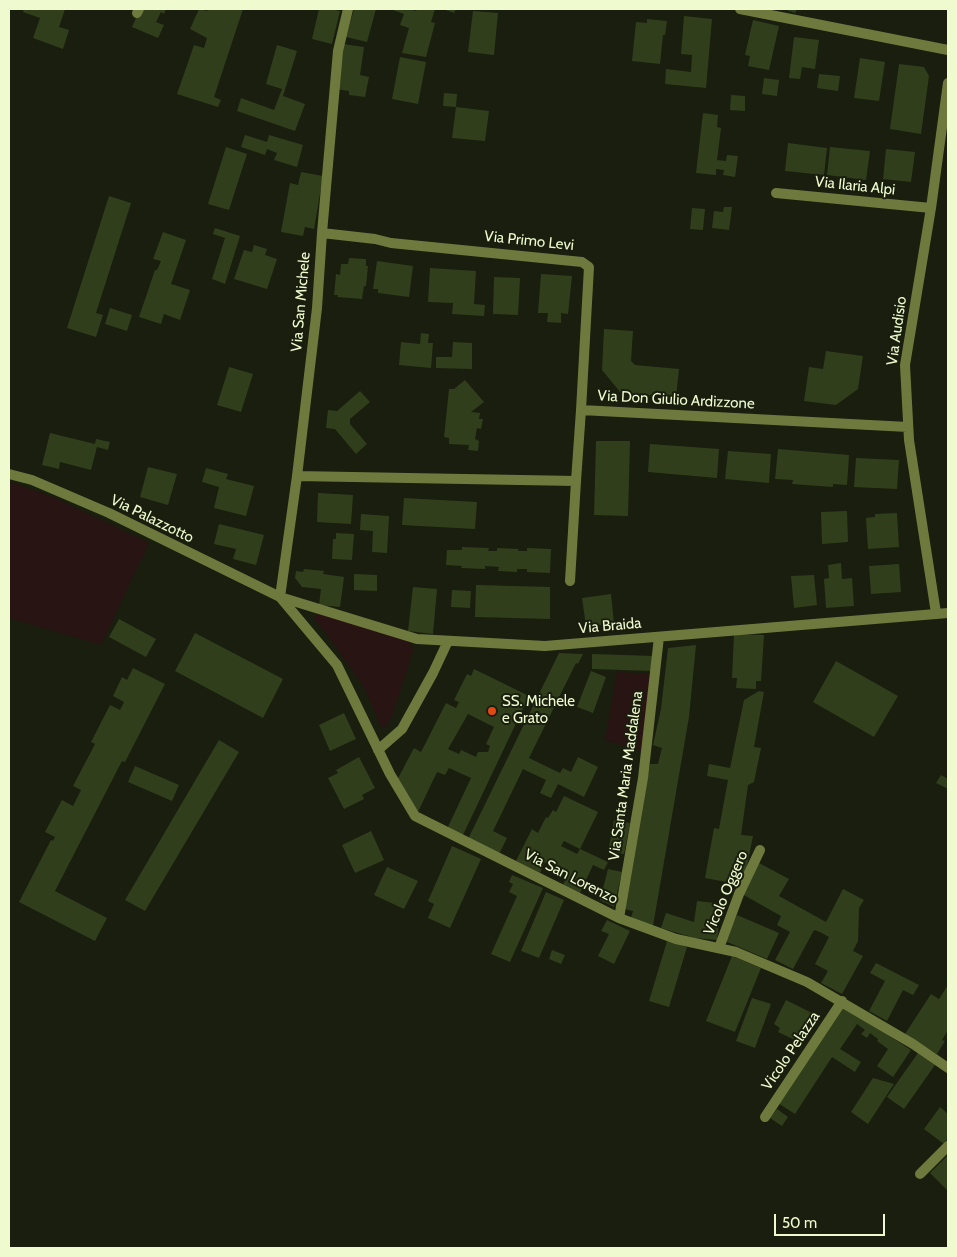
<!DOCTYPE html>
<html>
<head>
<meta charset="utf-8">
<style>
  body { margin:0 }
  #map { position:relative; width:957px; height:1257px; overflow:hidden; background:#191e0e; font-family:Cabin,sans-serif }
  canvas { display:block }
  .frame { position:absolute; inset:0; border:10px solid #effbcf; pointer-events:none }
  .scale { position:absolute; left:774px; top:1214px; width:111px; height:22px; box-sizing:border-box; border:2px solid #effbcf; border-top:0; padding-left:6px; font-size:15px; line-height:18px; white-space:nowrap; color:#effbcf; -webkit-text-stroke:4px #191e0e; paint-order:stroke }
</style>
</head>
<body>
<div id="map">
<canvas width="957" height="1257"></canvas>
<div class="frame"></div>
<div class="scale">50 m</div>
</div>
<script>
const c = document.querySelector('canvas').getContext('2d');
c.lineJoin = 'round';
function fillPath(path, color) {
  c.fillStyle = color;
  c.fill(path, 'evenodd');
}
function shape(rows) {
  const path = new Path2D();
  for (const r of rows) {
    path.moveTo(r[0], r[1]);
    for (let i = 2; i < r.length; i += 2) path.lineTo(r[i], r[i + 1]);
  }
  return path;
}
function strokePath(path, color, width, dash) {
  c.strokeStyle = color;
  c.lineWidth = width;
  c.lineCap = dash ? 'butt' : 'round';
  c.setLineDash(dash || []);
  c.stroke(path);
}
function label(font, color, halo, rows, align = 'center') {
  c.font = font + ' Cabin,sans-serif';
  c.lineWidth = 4;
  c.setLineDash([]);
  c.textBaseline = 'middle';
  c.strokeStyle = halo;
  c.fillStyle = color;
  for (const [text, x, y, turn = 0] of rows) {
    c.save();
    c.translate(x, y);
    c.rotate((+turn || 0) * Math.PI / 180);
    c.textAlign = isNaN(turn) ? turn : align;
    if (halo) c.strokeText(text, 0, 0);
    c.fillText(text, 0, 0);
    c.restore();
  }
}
const green = shape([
  [9,481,55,498,149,543,101,645,9,618],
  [319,613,410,642,413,651,393,714,387,726,381,727,364,687,326,633,313,618],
  [617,672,652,674,642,751,605,740]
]);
const building = shape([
  [24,9,65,9,59,27,69,30,63,49,33,38,40,18,23,12],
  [140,9,166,9,164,14,161,12,156,22,164,25,158,38,132,27],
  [199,9,207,11,208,9,243,9,214,97,221,100,218,107,177,94,194,45,204,48,207,38,190,29],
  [319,9,331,9,340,11,332,44,312,39],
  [354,9,376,9,367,42,346,37],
  [390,9,409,9,416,11,417,9,435,9,431,22,435,23,426,57,402,53,409,28,400,25,404,14],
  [443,9,456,9,454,13],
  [784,9,797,9,795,13],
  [473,11,498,13,494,55,468,52],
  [684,16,712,19,706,88,665,84,666,69,691,72,692,55,681,54],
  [647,19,667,21,665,35,663,35,660,64,632,61,636,22,647,23],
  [753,20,779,26,769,70,748,66,750,56,745,55],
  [794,37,819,40,815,69,802,67,800,79,789,78],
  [343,44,364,47,360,75,369,77,365,97,349,95,349,91,336,89],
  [277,45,297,51,283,96,305,104,295,131,237,111,241,98,274,110,282,89,266,84],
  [400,57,426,62,418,104,392,99],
  [860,58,885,62,879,101,854,98],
  [899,64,924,67,929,76,921,134,890,129],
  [819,74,840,76,838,91,817,88],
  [764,78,779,80,777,96,762,94],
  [444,93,457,94,456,107,443,106],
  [731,95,745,96,745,111,730,110],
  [456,107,489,111,485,141,452,138],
  [703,113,718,115,717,127,721,128,717,160,726,161,727,155,738,156,735,177,723,175,724,170,716,169,716,175,696,173],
  [245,135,267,142,269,135,303,145,297,167,274,160,277,153,267,149,265,155,241,147],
  [788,143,827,148,824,175,785,171],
  [226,147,247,154,229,210,208,204],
  [830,147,870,151,866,180,827,175],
  [886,149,915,152,911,182,883,179],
  [301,172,323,176,314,229,305,227,303,236,281,232,290,183,298,185],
  [109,196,131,203,96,313,103,315,96,337,67,328],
  [724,207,732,207,729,230,712,228,714,211,723,212],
  [692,208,705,209,703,230,690,229],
  [215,228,240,236,225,284,212,279,225,238,213,234],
  [163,232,186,240,171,284,190,290,180,320,164,314,161,324,139,317,155,270,157,270,161,261,153,259],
  [254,245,267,249,265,255,277,259,267,289,234,279,244,250,252,252],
  [349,258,366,259,366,266,368,266,366,286,364,286,362,299,337,297,338,295,334,295,336,274,340,275,341,264,348,264],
  [377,261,413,266,409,297,378,293,378,289,373,289],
  [430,268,476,271,474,304,485,305,484,316,452,314,453,303,428,302],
  [541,274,572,276,568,314,561,313,561,323,547,322,548,313,538,313],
  [494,277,520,278,518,315,493,314],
  [110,308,132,315,127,331,105,324],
  [604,329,633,331,631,361,635,365,679,369,676,397,621,393,602,370],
  [421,333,429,334,428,343,433,343,431,368,399,365,401,342,420,344],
  [453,342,472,343,472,369,436,368,436,357,452,357],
  [826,351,863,356,858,389,836,405,804,401,809,367,823,369],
  [229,367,253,374,241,412,217,405],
  [465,380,484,402,471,412,480,413,479,419,483,419,481,429,477,428,475,439,479,441,478,451,468,450,469,445,449,444,449,438,444,437,449,389,454,389],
  [360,391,370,402,350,419,350,424,367,444,356,454,335,429,326,428,328,410,337,411],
  [50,433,95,444,96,439,110,442,108,450,97,447,91,470,60,462,59,469,42,465],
  [596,441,630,441,628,516,594,515],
  [650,444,719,449,717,478,648,472],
  [778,449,849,455,847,485,833,484,833,487,792,484,793,480,775,479],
  [728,451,771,454,769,483,725,479],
  [856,458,899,460,897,489,854,487],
  [148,467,177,474,168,505,140,497],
  [206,468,228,474,226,479,254,486,246,516,214,508,219,487,202,482],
  [318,493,353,495,351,524,317,522],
  [404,498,477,502,475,529,402,525],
  [847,511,848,542,822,544,821,512],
  [897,513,899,547,868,549,866,518,875,517,875,514],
  [361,514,389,516,387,553,372,552,373,531,360,530],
  [219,524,264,535,256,565,233,559,236,549,214,544],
  [336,533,354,534,352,560,332,559,333,539,336,539],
  [462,547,489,548,488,551,497,551,497,548,519,549,518,551,527,551,527,548,551,549,550,573,527,572,527,569,517,569,517,572,498,571,499,567,485,566,485,569,461,568,462,566,446,565,447,550,462,550],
  [841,563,842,579,852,578,854,606,826,608,824,579,829,578,828,565],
  [899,564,901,592,871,594,869,566],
  [304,569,324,571,323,574,344,577,340,607,319,605,321,589,302,587,295,578,296,571,303,572],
  [354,574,377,575,377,591,354,590],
  [814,575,817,605,794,608,791,576],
  [476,585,550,587,550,619,475,617],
  [413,587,437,589,433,634,408,631],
  [452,590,471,591,470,608,451,607],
  [611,594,614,623,599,625,595,628,590,629,586,626,582,598],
  [119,619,156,639,146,657,109,637],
  [195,633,283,679,263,718,175,671],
  [734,634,764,635,761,681,756,681,756,689,736,688,737,678,732,678],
  [696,645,689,717,653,926,630,921,633,911,624,909,650,764,658,764,662,748,653,745,661,709,668,648],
  [559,653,583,654,578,664,576,663,529,758,560,773,563,768,571,772,578,757,598,767,584,797,558,784,551,798,540,793,546,780,523,769,493,831,507,838,499,854,468,839],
  [592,654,654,656,653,671,592,669],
  [836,661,898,696,874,737,813,702],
  [133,668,165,684,125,762,122,761,55,891,107,918,95,941,19,902,51,840,53,841,55,837,45,832,62,800,73,806,81,790,73,786,95,744,91,742,110,705,120,710,124,702,113,696,122,677,127,680],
  [474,669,529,696,462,837,447,829,471,778,449,768,445,775,437,772,418,812,396,782,414,748,421,752,446,703,456,708,459,702,454,700,467,674,471,676],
  [468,714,494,727,486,744,490,746,488,752,478,752,476,757,461,750,459,754,448,749],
  [591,671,606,677,593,713,577,707],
  [759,691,764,692,754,747,761,748,754,782,748,785,741,835,753,836,745,876,738,875,737,884,705,878,714,828,719,829,728,780,707,776,709,764,730,768,744,700],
  [344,713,356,739,330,751,319,725],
  [219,740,239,752,145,911,125,900],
  [359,757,375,788,362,795,364,799,344,809,328,778,338,773,336,770],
  [135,766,179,785,172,801,128,782],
  [941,775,948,779,948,789,936,783],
  [564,796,598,812,580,849,608,862,604,870,593,865,579,895,562,887,569,872,550,863,549,865,545,862,540,873,516,861,532,829,538,833,546,817,548,818,553,810,556,812],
  [564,841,580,849,577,854,561,846],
  [614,820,630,823,624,854,608,851],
  [371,831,384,860,355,873,342,845],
  [452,846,481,859,450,928,428,918,434,904,428,901],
  [759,863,789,879,779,896,826,922,843,889,864,900,859,908,858,941,853,951,863,956,842,994,821,983,828,971,815,964,829,937,820,932,814,930,793,969,775,960,790,932,777,925,781,916,742,894],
  [387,867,418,881,404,909,374,895],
  [608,869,622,872,614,907,600,900],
  [512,875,543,888,510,962,491,954,517,896,509,892,513,884,509,882],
  [546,892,564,900,539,958,521,951],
  [697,901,715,903,715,907,721,907,717,940,695,938,661,928,666,913,694,922],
  [737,915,779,933,767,959,725,941],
  [607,920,630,931,614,964,598,956,609,934,601,931],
  [667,941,687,947,669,1007,649,1001],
  [552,950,565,955,561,964,549,959],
  [732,956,761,968,735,1032,706,1021],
  [876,963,919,985,913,995,903,990,887,1021,869,1011,885,981,870,973],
  [948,985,948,1030,942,1040,945,1041,937,1054,905,1034,931,994,939,999],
  [752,998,771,1004,755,1048,736,1041],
  [786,1000,814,1014,799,1042,778,1032,780,1028,774,1024],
  [842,1005,911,1050,893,1077,877,1066,888,1049,877,1041,878,1039,870,1033,867,1038,861,1034,865,1030,857,1024,840,1049,861,1062,855,1072,832,1057,795,1114,778,1103],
  [918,1053,935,1065,904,1109,887,1097],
  [873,1078,894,1084,868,1124,851,1112],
  [940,1107,948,1114,948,1138,944,1144,924,1129],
  [777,1109,788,1117,782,1126,770,1118],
  [948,1155,948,1191,930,1173]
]);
const minor = shape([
  [740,9,948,50],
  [137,13,139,9],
  [776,193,931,208],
  [581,410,908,427],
  [9,474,32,480,109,513,280,597,417,639,545,646,948,613],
  [297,476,576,481,581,410,589,267,582,262,391,243,375,239,322,233],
  [570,581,576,481],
  [280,597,337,665,390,774,415,816,619,918,676,939,736,952,807,982,913,1044,948,1068],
  [280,597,297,476,317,308,322,233,338,51,348,9],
  [936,613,909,440,905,365,931,208,948,83],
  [378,750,402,729,433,673,448,641],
  [619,918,643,778,659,637],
  [719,948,739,894,760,850],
  [765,1117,842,1001],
  [920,1174,948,1146]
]);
const markers = [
  [492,711,5,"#e34913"]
];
const streetNames = [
  ["Via Ilaria Alpi",855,186,6],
  ["Via Primo Levi",529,241,6],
  ["Via San Michele",301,302,-85],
  ["Via Audisio",897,331,-82],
  ["Via Don Giulio Ardizzone",676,400,3],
  ["Via Palazzotto",152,519,26],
  ["Via Braida",610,626,-5],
  ["Via Santa Maria Maddalena",626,776,-82],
  ["Via San Lorenzo",571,877,27],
  ["Vicolo Oggero",726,893,-67],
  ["Vicolo Pelazza",791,1051,-56]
];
const poiNames = [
  ["SS. Michele",502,702],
  ["e Grato",502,719]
];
fillPath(green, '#281412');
fillPath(building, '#313e1c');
strokePath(minor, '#6e7a3d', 10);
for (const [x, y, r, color] of markers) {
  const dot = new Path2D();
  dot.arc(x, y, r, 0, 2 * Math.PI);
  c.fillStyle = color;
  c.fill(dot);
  strokePath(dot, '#191e0e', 2);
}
label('15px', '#effbcf', '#191e0e', streetNames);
label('15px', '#effbcf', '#191e0e', poiNames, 'left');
</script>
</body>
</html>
